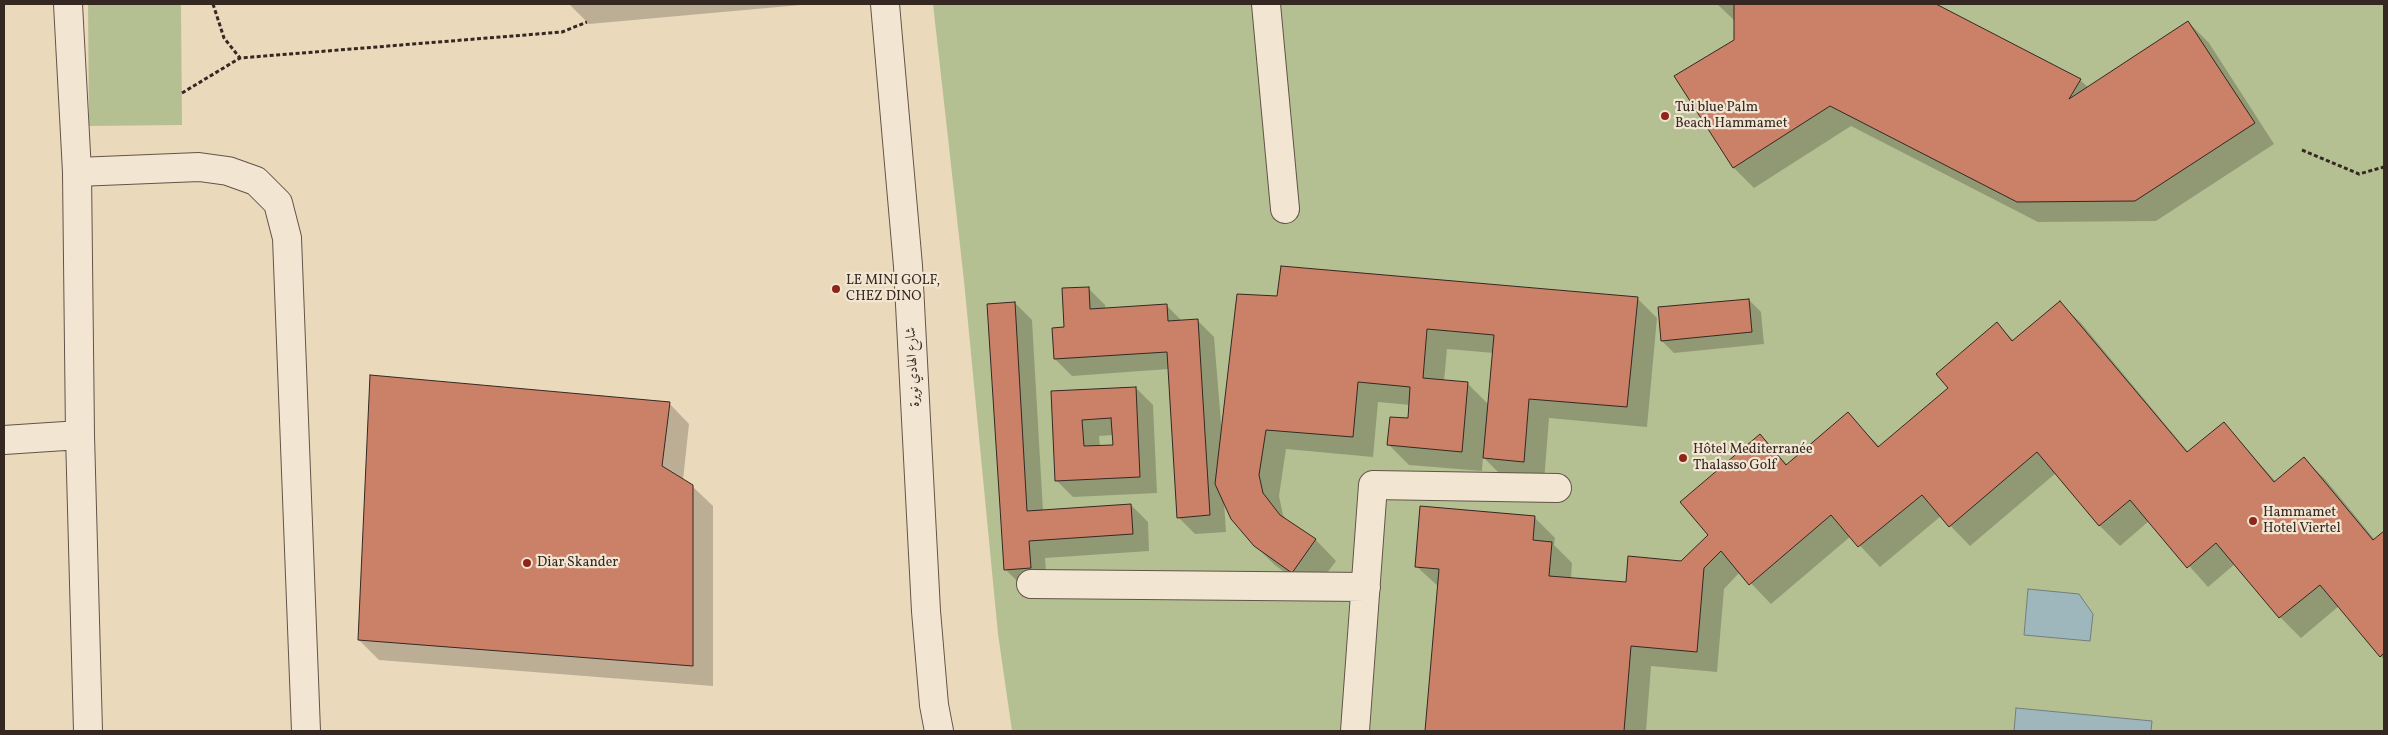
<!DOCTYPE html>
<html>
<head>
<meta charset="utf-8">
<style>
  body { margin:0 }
  #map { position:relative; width:2388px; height:735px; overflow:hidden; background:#ebd9bb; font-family:Vollkorn,serif }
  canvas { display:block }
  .frame { position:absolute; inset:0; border:5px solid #352823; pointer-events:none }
</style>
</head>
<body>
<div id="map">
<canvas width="2388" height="735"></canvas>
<div class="frame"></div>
</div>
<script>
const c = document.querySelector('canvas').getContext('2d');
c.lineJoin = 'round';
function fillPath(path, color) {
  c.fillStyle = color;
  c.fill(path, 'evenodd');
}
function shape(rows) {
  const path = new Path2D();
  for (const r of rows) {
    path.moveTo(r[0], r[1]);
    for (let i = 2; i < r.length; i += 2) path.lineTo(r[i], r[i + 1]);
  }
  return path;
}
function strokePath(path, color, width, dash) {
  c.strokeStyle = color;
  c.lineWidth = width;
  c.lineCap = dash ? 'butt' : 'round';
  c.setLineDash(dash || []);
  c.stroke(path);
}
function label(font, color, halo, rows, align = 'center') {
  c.font = font + ' Vollkorn,Amiri,serif';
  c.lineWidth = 4.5;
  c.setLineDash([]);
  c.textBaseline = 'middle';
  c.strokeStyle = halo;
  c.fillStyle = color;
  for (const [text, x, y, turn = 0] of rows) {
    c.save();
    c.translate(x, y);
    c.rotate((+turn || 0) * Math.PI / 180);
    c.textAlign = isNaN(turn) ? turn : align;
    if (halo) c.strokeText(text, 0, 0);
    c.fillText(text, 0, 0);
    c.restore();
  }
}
const green = shape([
  [88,4,181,4,182,125,89,126],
  [933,4,2384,4,2384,731,1012,731,998,634,964,281]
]);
const water = shape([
  [2028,589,2079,594,2093,614,2090,641,2024,635,2028,589],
  [2016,708,2152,721,2151,731,2014,731,2016,708]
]);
const shadow = shape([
  [569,4,812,4,589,24],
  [1717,4,1934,4,2080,80,2089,88,2188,22,2209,43,2274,144,2156,221,2038,222,1851,126,1754,188,1734,168,1676,77,1735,40,1735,21],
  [1088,288,1105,305,1105,309,1166,305,1182,321,1197,320,1214,337,1222,435,1278,297,1637,298,1657,318,1647,427,1549,418,1544,482,1504,478,1483,457,1482,471,1409,465,1389,445,1409,420,1410,405,1378,402,1373,457,1286,449,1279,496,1283,515,1289,523,1316,540,1336,561,1313,592,1276,566,1254,545,1224,502,1226,532,1195,534,1178,517,1169,369,1072,376,1055,359,1066,329],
  [1447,349,1494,353,1489,405,1467,383,1444,381],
  [1749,300,1761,312,1764,344,1674,353,1662,341],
  [1015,303,1032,320,1043,511,1131,505,1148,522,1149,551,1045,558,1047,584,1022,586,1005,569],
  [2060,303,2081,323,2189,453,2224,423,2276,482,2304,459,2325,479,2375,540,2384,532,2384,660,2339,606,2301,638,2280,617,2235,564,2208,587,2149,521,2120,546,2100,526,2056,473,1970,546,1941,516,1880,567,1851,536,1771,604,1740,572,1724,589,1717,672,1651,666,1646,731,1426,731,1439,587,1416,566,1534,517,1555,538,1554,545,1572,563,1571,579,1627,583,1681,562,1709,535,1759,436,1788,465,1848,414,1880,447,1949,388,1997,324,2014,341],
  [1136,388,1153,405,1157,493,1073,497,1056,480,1053,392],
  [1113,435,1114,446,1100,447,1099,436],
  [669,403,689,424,683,480,692,486,713,506,713,686,379,660,359,640]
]);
const building = shape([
  [1734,4,1936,4,2081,79,2069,99,2188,21,2255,123,2135,201,2017,202,1830,106,1733,168,1674,76,1734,40,1734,4],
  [1281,266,1638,297,1627,407,1529,399,1524,462,1483,458,1494,335,1427,329,1423,378,1468,382,1462,452,1387,445,1390,417,1408,418,1410,387,1358,382,1353,437,1266,430,1259,475,1263,493,1280,515,1316,539,1292,573,1254,546,1231,519,1215,484,1237,294,1277,296,1281,266],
  [1089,287,1090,309,1167,304,1168,321,1198,319,1210,515,1177,518,1167,352,1054,359,1052,328,1064,327,1062,288,1089,287],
  [1749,299,1752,332,1661,341,1658,307,1749,299],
  [2060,301,2187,452,2224,422,2274,482,2304,457,2373,540,2384,531,2384,653,2380,657,2320,585,2279,618,2216,543,2187,568,2130,500,2099,526,2037,452,1949,527,1922,495,1858,547,1831,515,1749,585,1721,551,1704,568,1697,652,1631,646,1624,731,1425,731,1439,569,1415,567,1420,506,1535,516,1533,540,1552,542,1549,576,1626,582,1628,556,1681,561,1708,535,1680,502,1760,434,1786,465,1848,412,1878,447,1948,388,1936,374,1997,322,2012,341,2060,301],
  [1015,302,1027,511,1131,504,1133,534,1029,541,1031,568,1004,570,987,304,1015,302],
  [370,375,670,402,662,466,693,485,693,666,358,640,370,375],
  [1136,387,1140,477,1055,481,1051,391,1136,387],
  [1111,418,1113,445,1084,446,1082,420,1111,418]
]);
const path = shape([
  [213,4,224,38,240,58],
  [182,93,240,58,562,32,587,22],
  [2302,150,2359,174,2384,167]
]);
const minor = shape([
  [68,4,77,172,80,435,88,731],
  [885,4,908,266,926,611,934,705,939,731],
  [1266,4,1285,209],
  [77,172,199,167,228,171,256,181,278,203,287,238,306,731],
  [4,440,80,435],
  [1031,584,1366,587],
  [1355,731,1373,485,1557,488]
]);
const markers = [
  [1665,116,5,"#8f2418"],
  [836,289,5,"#8f2418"],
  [1683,458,5,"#8f2418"],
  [2253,521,5,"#8f2418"],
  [527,563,5,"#8f2418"]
];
const poiNames = [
  ["Tui blue Palm",1675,108],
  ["Beach Hammamet",1675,124],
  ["LE MINI GOLF,",846,281],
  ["CHEZ DINO",846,297],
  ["Hôtel Mediterranée",1693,450],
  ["Thalasso Golf",1693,466],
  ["Hammamet",2263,513],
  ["Hotel Viertel",2263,529],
  ["Diar Skander",537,563]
];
const streetNames = [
  ["شارع الهادي نويرة",914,367,-93]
];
fillPath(green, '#b5c092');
fillPath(water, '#9eb7bc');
strokePath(water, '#747e7f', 1);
fillPath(shadow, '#0003');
fillPath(building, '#cb8168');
strokePath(building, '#352823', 1);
strokePath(minor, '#625449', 30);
strokePath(path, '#352823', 3, [4, 2.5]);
strokePath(minor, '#f2e6d3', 28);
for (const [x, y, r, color] of markers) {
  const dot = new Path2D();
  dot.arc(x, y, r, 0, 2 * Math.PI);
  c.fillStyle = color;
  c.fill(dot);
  strokePath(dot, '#f2e6d3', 2);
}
label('14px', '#352823', '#f2e6d3', poiNames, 'left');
label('14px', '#352823', '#f2e6d3', streetNames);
</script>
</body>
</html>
